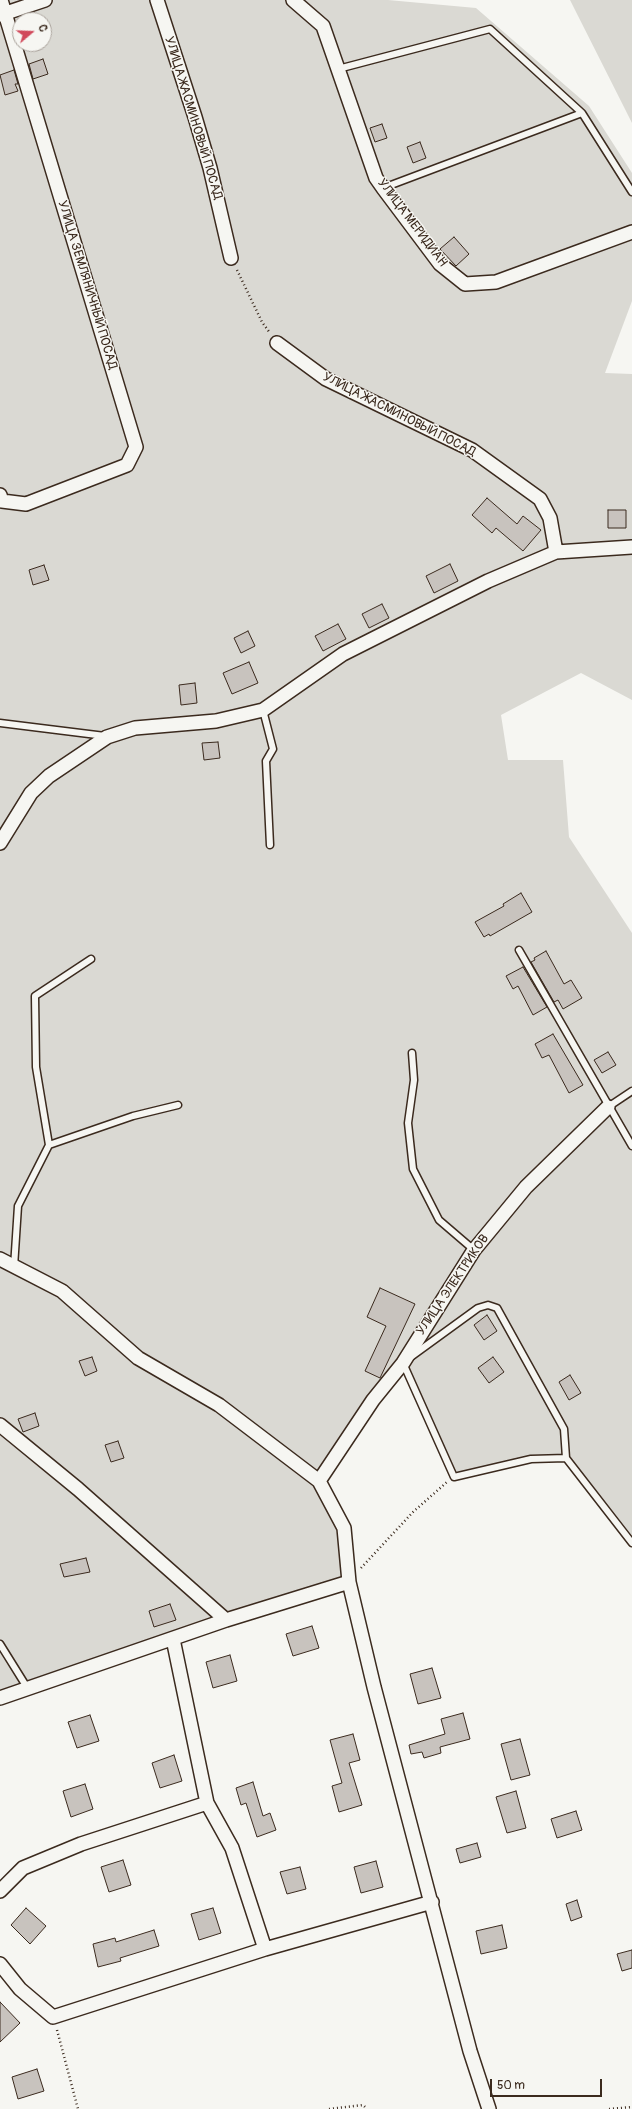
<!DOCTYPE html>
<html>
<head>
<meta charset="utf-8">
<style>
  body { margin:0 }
  #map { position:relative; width:632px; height:2109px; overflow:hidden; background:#f6f6f2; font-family:Pangolin,sans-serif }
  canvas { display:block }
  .north { position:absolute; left:12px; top:12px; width:40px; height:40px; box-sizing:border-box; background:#f6f6f2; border:1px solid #aba49d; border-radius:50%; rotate:71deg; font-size:11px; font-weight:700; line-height:16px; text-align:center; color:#3b2a1e }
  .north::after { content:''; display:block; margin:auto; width:14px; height:18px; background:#d1495b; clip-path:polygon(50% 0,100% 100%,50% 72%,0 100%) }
  .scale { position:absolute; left:490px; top:2079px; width:112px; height:18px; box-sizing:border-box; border:2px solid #3b2a1e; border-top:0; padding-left:5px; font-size:12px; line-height:14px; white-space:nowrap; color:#3b2a1e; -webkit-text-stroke:3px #f6f6f2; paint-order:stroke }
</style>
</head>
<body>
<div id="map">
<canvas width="632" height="2109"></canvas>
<div class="north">С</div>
<div class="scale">50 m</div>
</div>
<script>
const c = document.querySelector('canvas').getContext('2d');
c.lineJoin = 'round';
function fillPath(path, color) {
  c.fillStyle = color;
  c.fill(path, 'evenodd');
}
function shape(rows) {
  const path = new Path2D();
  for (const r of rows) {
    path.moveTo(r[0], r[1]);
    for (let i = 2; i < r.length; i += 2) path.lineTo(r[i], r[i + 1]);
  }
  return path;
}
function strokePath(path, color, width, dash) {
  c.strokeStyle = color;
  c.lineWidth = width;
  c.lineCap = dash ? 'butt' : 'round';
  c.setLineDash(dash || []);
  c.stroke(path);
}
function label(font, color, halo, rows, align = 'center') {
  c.font = font + ' Pangolin,sans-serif';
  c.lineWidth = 3;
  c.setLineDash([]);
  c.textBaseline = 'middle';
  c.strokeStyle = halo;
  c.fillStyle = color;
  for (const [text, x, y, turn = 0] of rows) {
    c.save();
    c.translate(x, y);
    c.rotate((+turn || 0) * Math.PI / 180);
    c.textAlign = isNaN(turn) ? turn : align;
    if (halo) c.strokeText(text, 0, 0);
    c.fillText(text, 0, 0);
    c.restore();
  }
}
const green = shape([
  [0,0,388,0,476,8,589,106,632,173,632,301,605,373,632,374,632,700,581,673,501,715,508,760,563,760,569,837,632,933,632,1543,566,1458,531,1459,454,1477,403,1363,374,1412,319,1481,344,1528,349,1582,0,1698],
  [20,20,44,20,44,44,20,44],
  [570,0,632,0,632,123]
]);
const building = shape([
  [43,59,48,74,33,79,29,64,43,59],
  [14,70,18,84,15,84,18,91,5,95,0,75,14,70],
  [382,124,387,138,375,142,370,128,382,124],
  [420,142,426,158,413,163,407,147,420,142],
  [454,237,469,254,456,266,440,249,454,237],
  [487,498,517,524,523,516,541,530,523,551,496,528,492,533,472,515,487,498],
  [608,510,626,510,626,528,608,528,608,510],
  [450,564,458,581,434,593,426,576,450,564],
  [44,565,49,580,33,585,29,570,44,565],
  [382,604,389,618,369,628,362,614,382,604],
  [338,624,346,639,323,651,315,636,338,624],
  [248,631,255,646,241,653,234,638,248,631],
  [249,662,258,683,232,694,223,673,249,662],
  [195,683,197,703,181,705,179,685,195,683],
  [218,742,220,758,204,760,202,743,218,742],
  [521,893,532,912,490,936,489,934,484,937,475,922,504,906,503,904,521,893],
  [546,951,564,984,571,980,582,998,563,1009,558,1000,554,1002,531,962,535,960,534,958,546,951],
  [523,967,547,1007,533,1015,518,986,513,989,506,976,523,967],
  [553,1034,583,1085,569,1093,549,1055,542,1058,535,1044,553,1034],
  [608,1052,616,1065,602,1073,594,1060,608,1052],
  [380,1288,415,1304,380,1378,365,1371,386,1326,367,1317,380,1288],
  [487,1315,497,1331,484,1340,474,1325,487,1315],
  [92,1357,97,1371,85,1376,79,1361,92,1357],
  [493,1357,504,1372,489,1383,478,1368,493,1357],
  [570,1375,581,1393,569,1400,559,1382,570,1375],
  [35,1413,39,1426,23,1432,18,1419,35,1413],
  [118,1441,124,1458,111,1462,105,1445,118,1441],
  [86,1558,90,1572,64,1577,60,1564,86,1558],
  [170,1604,176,1620,154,1627,149,1611,170,1604],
  [312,1626,319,1648,293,1656,286,1634,312,1626],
  [230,1655,237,1681,213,1688,206,1662,230,1655],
  [432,1668,441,1698,418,1704,410,1674,432,1668],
  [463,1713,470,1739,440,1747,441,1753,424,1758,422,1752,411,1754,409,1745,445,1734,441,1719,463,1713],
  [90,1715,99,1741,77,1748,68,1722,90,1715],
  [353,1734,360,1760,349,1763,362,1805,339,1812,332,1786,342,1783,330,1740,353,1734],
  [520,1739,530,1775,511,1780,501,1744,520,1739],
  [174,1755,182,1781,160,1788,152,1763,174,1755],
  [253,1782,263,1816,270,1813,276,1830,257,1837,246,1803,241,1805,236,1788,253,1782],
  [85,1784,93,1809,71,1817,63,1791,85,1784],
  [516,1791,526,1828,507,1833,496,1797,516,1791],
  [576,1811,582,1830,557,1838,551,1819,576,1811],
  [477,1843,481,1857,460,1863,456,1849,477,1843],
  [123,1860,131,1885,109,1892,101,1867,123,1860],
  [376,1861,383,1887,361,1893,354,1867,376,1861],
  [300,1867,306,1889,287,1894,280,1872,300,1867],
  [577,1900,582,1917,571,1921,566,1904,577,1900],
  [26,1908,46,1926,30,1944,11,1925,26,1908],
  [213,1908,221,1933,199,1940,191,1914,213,1908],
  [502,1925,507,1948,481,1954,476,1931,502,1925],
  [154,1930,159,1946,120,1958,121,1961,98,1967,93,1944,115,1938,116,1942,154,1930],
  [632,1950,632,1968,622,1971,617,1954,632,1950],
  [0,2002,20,2023,0,2042,0,2002],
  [37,2069,44,2091,18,2099,12,2077,37,2069]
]);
const path = shape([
  [237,270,262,322,270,333],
  [361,1568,413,1512,447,1482],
  [57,2030,78,2109],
  [329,2109,363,2105,367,2109],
  [609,2109,632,2107]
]);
const lane = shape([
  [338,69,490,29,582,113,632,192],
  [383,188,582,113],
  [263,710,273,749,266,761,270,845],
  [0,723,105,736],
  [519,950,632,1146],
  [412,1053,414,1080,408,1123,413,1169,439,1220,474,1250],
  [608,1107,632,1091],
  [49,1145,133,1116,178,1105],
  [14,1267,18,1206,49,1145,36,1067,35,996,91,959],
  [412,1356,478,1308,488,1305,497,1308,564,1429,566,1458],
  [403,1363,454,1477,531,1459,566,1458,632,1543],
  [0,1644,28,1689]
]);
const street = shape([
  [157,0,195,117,210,168,231,258],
  [293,0,323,26,376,178,383,188,440,264,465,284,496,282,632,232],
  [0,15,45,0],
  [277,343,326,379,472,450,540,499,550,518,556,552],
  [0,495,2,501,26,504,127,465,136,447,1,0],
  [0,843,31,793,49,776,107,737,135,728,216,721,263,710,343,654,488,581,556,552,632,547],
  [0,1259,62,1291,138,1358,219,1405,319,1481,344,1528,349,1582,374,1687,470,2051,489,2109],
  [0,1425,78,1489,226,1620],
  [319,1481,373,1400,403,1363,474,1250,526,1187,608,1107],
  [173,1639,207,1803,232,1848,265,1949],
  [0,1698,226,1620,349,1582],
  [0,1891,23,1868,81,1844,207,1803],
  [0,1964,20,1989,53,2017,265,1949,432,1902]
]);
const streetNames = [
  ["УЛИЦА ЖАСМИНОВЫЙ ПОСАД",193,118,73],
  ["УЛИЦА МЕРИДИАН",412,223,53],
  ["УЛИЦА ЗЕМЛЯНИЧНЫЙ ПОСАД",87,285,73],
  ["УЛИЦА ЖАСМИНОВЫЙ ПОСАД",399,415,27],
  ["УЛИЦА ЭЛЕКТРИКОВ",453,1285,-56]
];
fillPath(green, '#dad9d3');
fillPath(building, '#c8c3be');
strokePath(building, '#3b2a1e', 1);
strokePath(lane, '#3b2a1e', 9);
strokePath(street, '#3b2a1e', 16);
strokePath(path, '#3b2a1e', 2.5, [1, 3]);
strokePath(lane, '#f6f6f2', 6);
strokePath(street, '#f6f6f2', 13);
label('13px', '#3b2a1e', '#f6f6f2', streetNames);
</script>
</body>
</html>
